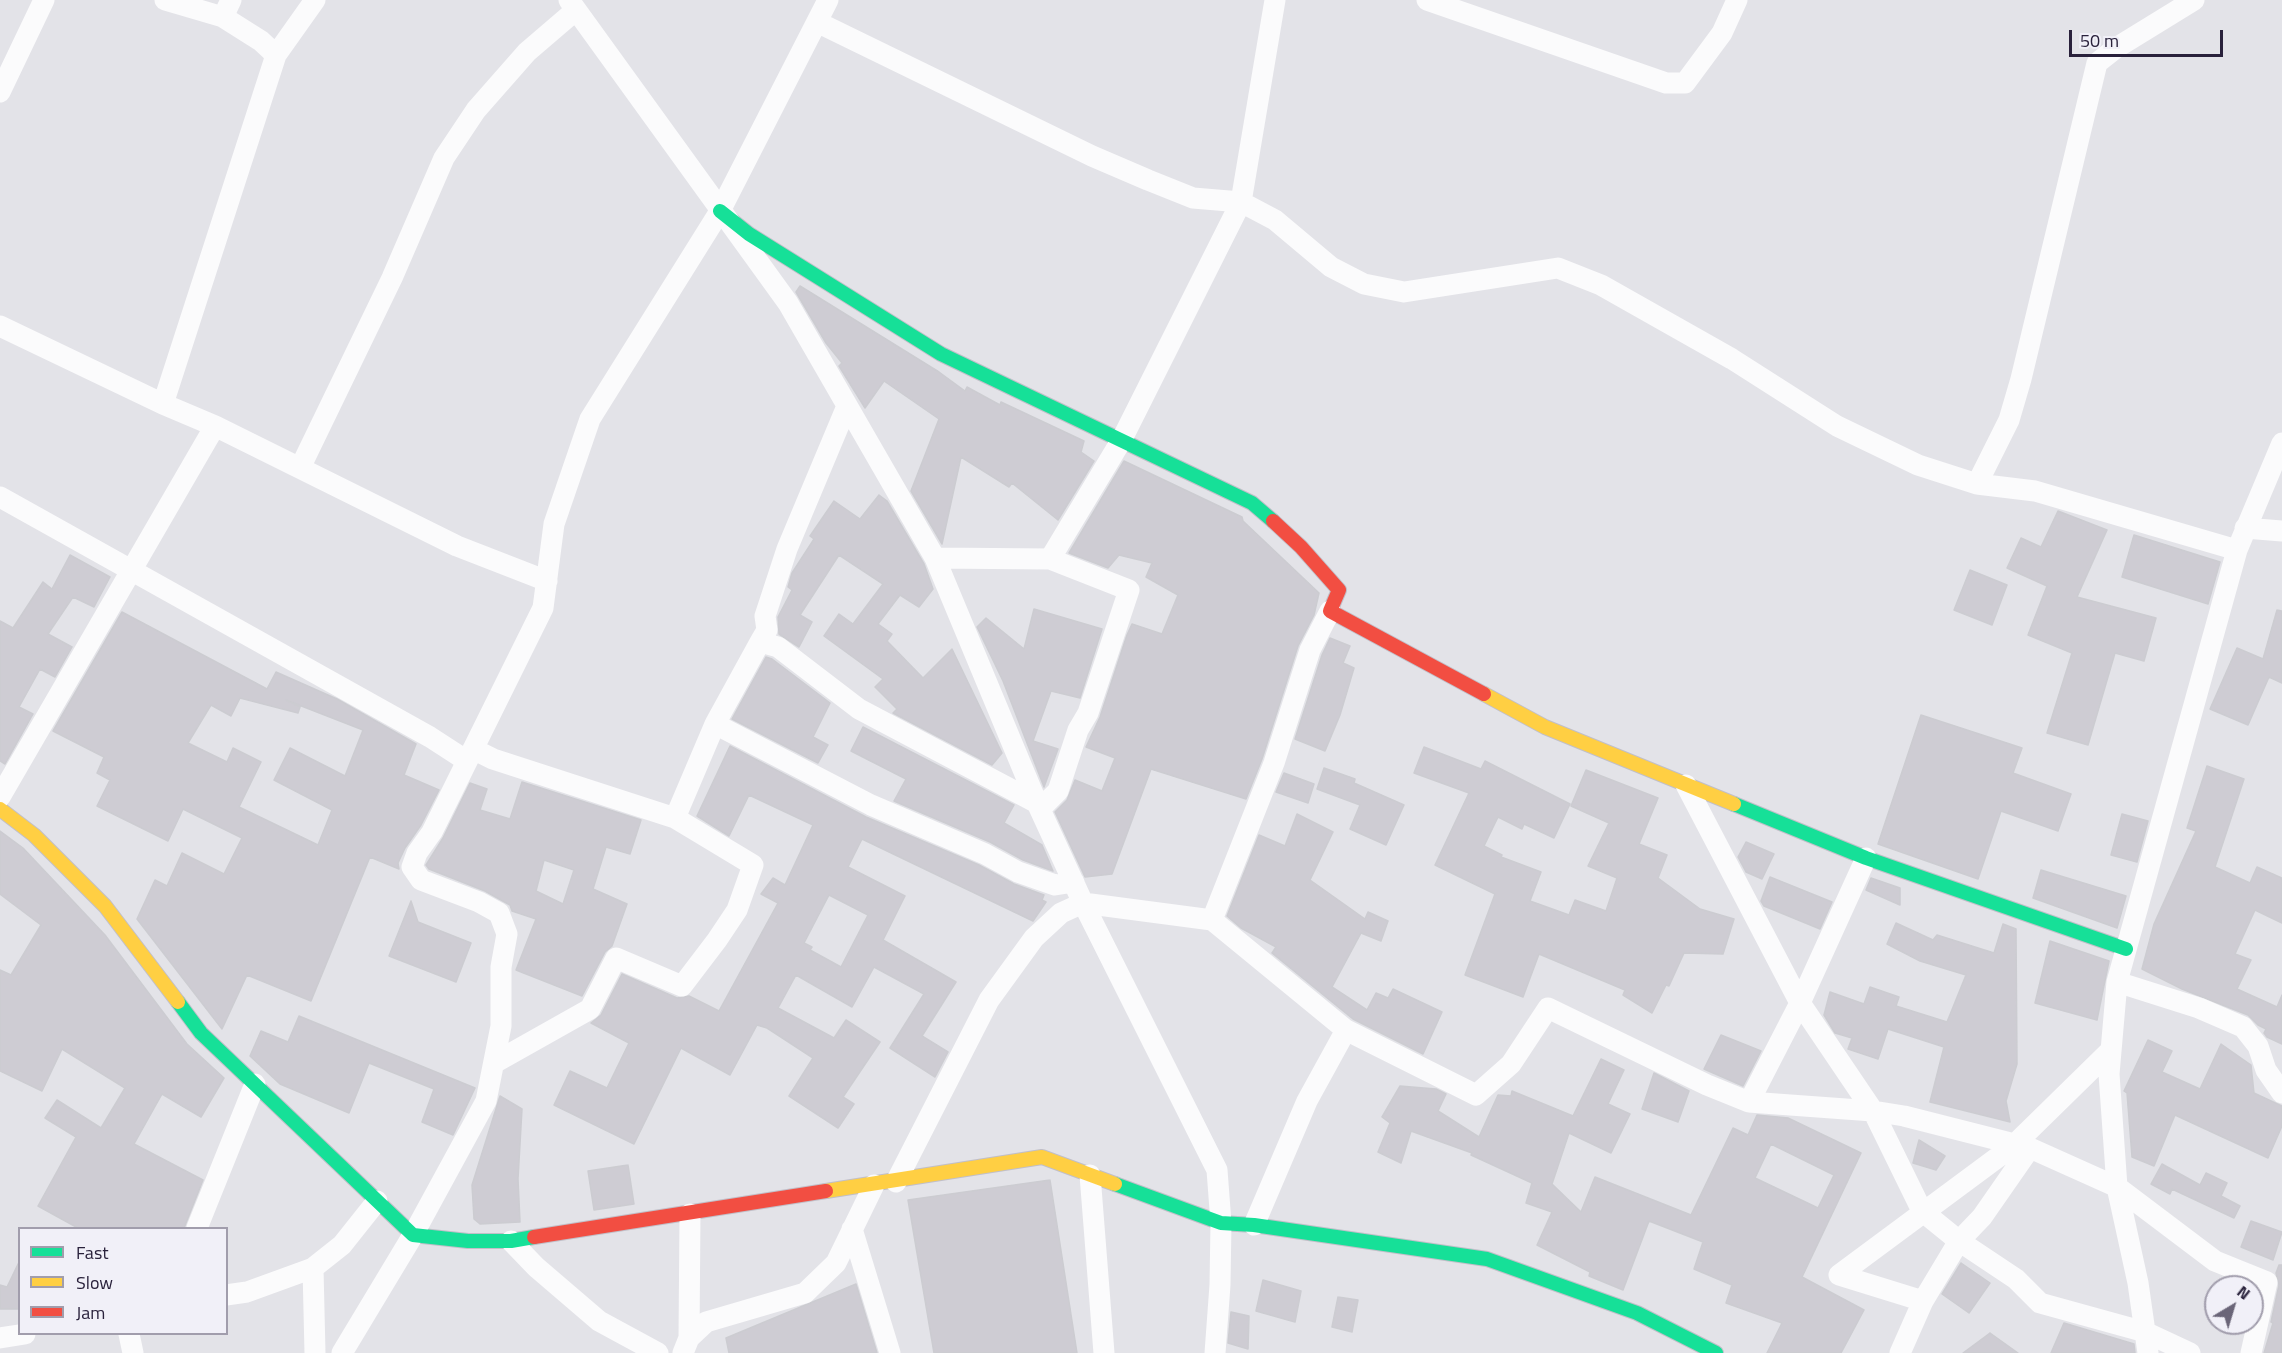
<!DOCTYPE html>
<html>
<head>
<meta charset="utf-8">
<style>
  body { margin:0 }
  #map { position:relative; width:2282px; height:1353px; overflow:hidden; background:#e3e3e8; font-family:"Titillium Web",sans-serif }
  canvas { display:block }
  .legend { position:absolute; left:18px; top:1227px; width:210px; height:108px; box-sizing:border-box; background:#f1f0f8; border:2px solid #a19dac; margin:0; padding:8px 10px; list-style:none; font-size:18px; color:#29213b }
  .legend li { display:flex; align-items:center; gap:12px; height:30px }
  .legend b { width:30px; border:2px solid #a19dac }
  .north { position:absolute; left:2204px; top:1275px; width:60px; height:60px; box-sizing:border-box; background:#f1f0f8; border:2px solid #a19dac; border-radius:50%; rotate:38deg; font-size:16px; font-weight:700; line-height:24px; text-align:center; color:#29213b }
  .north::after { content:''; display:block; margin:auto; width:21px; height:27px; background:#6a6578; clip-path:polygon(50% 0,100% 100%,50% 72%,0 100%) }
  .scale { position:absolute; left:2069px; top:30px; width:154px; height:27px; box-sizing:border-box; border:3px solid #29213b; border-top:0; padding-left:8px; font-size:18px; line-height:21px; white-space:nowrap; color:#29213b; -webkit-text-stroke:4px #f1f0f8; paint-order:stroke }
</style>
</head>
<body>
<div id="map">
<canvas width="2282" height="1353"></canvas>
<ul class="legend">
<li><b style="height:8px;background:#16e098"></b>Fast</li>
<li><b style="height:8px;background:#ffcf43"></b>Slow</li>
<li><b style="height:8px;background:#f24e42"></b>Jam</li>
</ul>
<div class="north">N</div>
<div class="scale">50 m</div>
</div>
<script>
const c = document.querySelector('canvas').getContext('2d');
c.lineJoin = 'round';
function fillPath(path, color) {
  c.fillStyle = color;
  c.fill(path, 'evenodd');
}
function shape(rows) {
  const path = new Path2D();
  for (const r of rows) {
    path.moveTo(r[0], r[1]);
    for (let i = 2; i < r.length; i += 2) path.lineTo(r[i], r[i + 1]);
  }
  return path;
}
function strokePath(path, color, width, dash) {
  c.strokeStyle = color;
  c.lineWidth = width;
  c.lineCap = dash ? 'butt' : 'round';
  c.setLineDash(dash || []);
  c.stroke(path);
}
const building = shape([
  [800,286,939,372,965,391,967,387,1000,405,1001,402,1084,441,1081,452,1094,461,1058,520,1012,483,1009,487,961,457,942,544,911,491,939,419,884,381,865,408,839,366,842,363,826,343,796,292,800,286],
  [1124,461,1242,517,1243,521,1319,593,1314,615,1298,646,1262,759,1246,799,1151,769,1112,874,1085,877,1055,812,1067,800,1075,780,1102,791,1115,758,1086,747,1100,717,1127,635,1132,624,1162,634,1178,595,1146,577,1152,563,1119,555,1108,568,1069,553,1124,461],
  [879,495,887,501,924,564,933,589,919,607,900,595,878,624,892,634,887,641,923,678,952,649,1002,753,992,765,893,713,897,709,875,687,883,679,824,636,839,614,853,624,883,584,839,555,800,615,812,622,799,647,779,634,778,617,792,590,788,587,792,573,814,539,810,536,834,501,860,519,879,495],
  [2058,511,2107,530,2077,597,2156,618,2144,661,2115,653,2088,745,2047,733,2072,653,2028,635,2047,586,2007,568,2021,538,2041,547,2058,511],
  [2134,535,2220,562,2208,604,2122,577,2134,535],
  [70,555,110,577,94,607,73,597,48,634,72,647,55,677,40,669,19,707,33,714,5,764,0,761,0,621,13,628,43,582,52,589,70,555],
  [1970,570,2007,585,1992,625,1954,610,1970,570],
  [1034,609,1102,629,1080,698,1051,691,1033,741,1058,749,1044,787,1003,681,977,627,986,618,1024,649,1034,609],
  [2277,610,2282,611,2282,683,2269,677,2248,725,2210,709,2237,648,2263,659,2277,610],
  [122,612,267,689,276,672,337,699,416,744,404,775,439,790,421,825,405,848,398,863,399,869,370,857,311,1001,247,975,222,1029,137,919,155,880,167,886,182,853,224,874,242,838,183,809,168,841,97,806,110,780,97,773,104,757,53,731,122,612],
  [240,698,298,713,300,707,286,700,363,730,345,776,290,748,274,780,332,810,318,845,239,807,261,762,233,748,227,762,188,743,211,705,231,716,240,698],
  [1330,638,1350,646,1343,663,1354,668,1340,715,1325,751,1295,739,1322,655,1330,638],
  [766,657,772,659,830,703,813,737,828,745,818,763,732,719,766,657],
  [1921,715,2022,748,2013,773,2071,794,2058,831,2001,811,1978,879,1878,844,1921,715],
  [863,727,1014,805,1004,823,1042,845,1053,871,1023,860,990,842,894,801,906,779,851,751,863,727],
  [730,746,866,817,979,865,1014,884,1044,895,1042,900,1046,902,1033,921,862,839,848,867,905,896,883,940,956,982,922,1036,948,1052,935,1077,890,1048,924,994,874,967,852,1007,796,975,778,1008,834,1038,846,1020,880,1042,843,1097,854,1104,838,1128,789,1096,813,1058,767,1028,757,1025,730,1075,681,1048,634,1144,554,1105,570,1071,607,1088,629,1043,591,1023,601,1015,622,974,677,998,689,996,719,1011,778,903,761,894,773,878,785,885,813,825,749,795,729,836,697,816,730,746],
  [829,895,868,915,841,967,810,950,812,947,804,943,829,895],
  [1424,747,1481,769,1485,761,1570,804,1554,838,1524,824,1522,829,1498,817,1484,846,1502,855,1501,857,1541,872,1530,901,1569,915,1575,900,1606,911,1617,878,1588,866,1609,823,1571,806,1586,770,1658,798,1639,844,1667,855,1658,878,1700,909,1734,919,1723,954,1684,953,1669,986,1666,985,1652,1013,1623,995,1625,990,1539,954,1523,997,1465,975,1495,894,1435,865,1469,793,1414,773,1424,747],
  [2207,766,2244,779,2215,867,2250,883,2257,867,2282,878,2282,923,2255,910,2235,954,2251,960,2237,989,2277,1007,2282,995,2282,1044,2267,1037,2264,1033,2266,1029,2258,1025,2248,1015,2182,989,2142,969,2154,924,2196,831,2187,828,2207,766],
  [1324,768,1355,779,1354,783,1404,805,1386,845,1350,829,1360,805,1317,789,1324,768],
  [1284,773,1314,784,1308,803,1276,792,1284,773],
  [522,782,641,820,630,854,606,847,593,889,627,904,612,946,605,952,582,996,516,970,536,919,512,911,510,905,485,891,429,869,426,865,443,838,470,783,487,789,480,810,510,819,522,782],
  [544,860,574,870,563,904,536,891,544,860],
  [1297,814,1333,832,1310,880,1365,919,1368,912,1388,921,1381,941,1361,933,1332,987,1367,1010,1376,993,1388,998,1393,989,1442,1012,1423,1054,1353,1019,1272,953,1276,947,1241,928,1227,916,1259,835,1285,846,1297,814],
  [2122,814,2148,821,2137,862,2111,855,2122,814],
  [0,831,23,848,105,935,187,1044,224,1078,201,1117,162,1094,134,1144,203,1180,184,1228,78,1228,38,1206,76,1137,45,1118,57,1100,101,1128,125,1088,62,1049,42,1091,0,1071,0,970,11,975,41,925,0,894,0,831],
  [1746,842,1774,854,1762,879,1746,872,1738,857,1746,842],
  [2041,870,2126,896,2117,928,2033,898,2041,870],
  [1770,877,1832,902,1820,929,1764,906,1761,901,1770,877],
  [1871,878,1900,888,1900,905,1866,890,1871,878],
  [411,901,418,922,471,943,456,982,389,956,411,901],
  [1896,923,1933,940,1937,935,1994,953,2003,924,2016,929,2017,1064,2006,1101,2010,1122,1930,1102,1944,1047,1888,1029,1878,1059,1848,1049,1852,1038,1835,1033,1824,1015,1830,992,1864,1004,1870,987,1899,997,1896,1006,1947,1022,1966,975,1920,961,1887,944,1896,923],
  [2050,941,2109,961,2097,1020,2035,1003,2050,941],
  [299,1016,475,1088,453,1135,422,1122,434,1089,369,1063,349,1113,280,1084,250,1056,261,1031,288,1042,299,1016],
  [1721,1035,1761,1051,1743,1086,1704,1069,1721,1035],
  [2148,1040,2172,1051,2162,1072,2200,1089,2221,1044,2251,1065,2254,1093,2282,1106,2282,1126,2268,1158,2175,1115,2154,1166,2132,1157,2127,1093,2124,1091,2148,1040],
  [1601,1059,1624,1070,1608,1104,1630,1114,1611,1153,1569,1133,1552,1184,1581,1212,1595,1177,1691,1215,1733,1128,1748,1135,1757,1115,1788,1118,1861,1153,1802,1277,1864,1310,1841,1353,1767,1353,1782,1323,1726,1303,1732,1285,1694,1269,1703,1242,1649,1221,1623,1290,1589,1276,1590,1272,1537,1245,1552,1212,1526,1203,1532,1183,1471,1155,1472,1153,1411,1131,1401,1163,1378,1152,1390,1123,1382,1117,1400,1086,1436,1089,1446,1094,1438,1111,1479,1137,1498,1095,1511,1096,1512,1091,1573,1116,1601,1059],
  [1771,1144,1834,1175,1818,1208,1755,1178,1771,1144],
  [1654,1073,1689,1091,1678,1122,1642,1109,1654,1073],
  [500,1096,522,1109,518,1179,520,1222,480,1224,474,1219,472,1185,500,1096],
  [1919,1140,1945,1156,1936,1170,1913,1163,1919,1140],
  [2162,1164,2200,1185,2206,1173,2227,1183,2221,1196,2240,1206,2234,1218,2172,1189,2170,1194,2151,1184,2162,1164],
  [628,1165,634,1204,594,1210,588,1171,628,1165],
  [1050,1180,1077,1353,934,1353,908,1200,1050,1180],
  [2251,1221,2282,1232,2273,1260,2241,1247,2251,1221],
  [20,1260,20,1309,0,1309,0,1285,7,1287,20,1260],
  [1961,1263,1990,1283,1969,1313,1942,1294,1961,1263],
  [2279,1265,2282,1265,2282,1353,2264,1353,2273,1323,2271,1322,2279,1285,2276,1273,2279,1265],
  [1263,1280,1301,1291,1295,1322,1256,1311,1263,1280],
  [856,1284,877,1353,729,1353,726,1338,856,1284],
  [1338,1297,1358,1300,1352,1332,1332,1327,1338,1297],
  [1231,1312,1249,1316,1248,1349,1228,1343,1231,1312],
  [2064,1323,2134,1344,2135,1353,2051,1353,2064,1323],
  [1990,1333,2018,1353,1963,1353,1990,1333]
]);
const street = shape([
  [569,0,788,303,935,558,1037,803,1083,903,1217,1170,1221,1223,1220,1285,1215,1353],
  [1427,0,1666,83,1685,83,1722,33,1737,0],
  [223,17,231,0],
  [817,22,1092,156,1148,180,1193,198,1241,202,1275,220,1331,267,1364,284,1404,292,1558,268,1601,285,1732,359,1837,426,1918,465,1977,484,2035,491,2237,550],
  [276,55,315,0],
  [0,92,44,0],
  [0,326,163,404,215,426,457,546,547,581],
  [163,404,276,55,261,41,223,17,165,0],
  [847,406,787,549,765,616,767,630,760,642,778,647,859,709,1037,803],
  [300,468,392,278,444,158,476,110,527,52,576,10],
  [1977,484,2009,420,2021,379,2097,63,2116,48,2194,0],
  [0,497,430,737,467,761],
  [2245,528,2282,531],
  [935,558,1050,559,1121,441,1241,202,1275,0],
  [715,724,760,642],
  [473,749,493,759,675,818],
  [1686,785,1800,1003,1873,1111,1922,1211,1959,1241,2016,1279,2040,1303,2145,1332,2190,1353],
  [0,797,215,426],
  [1040,809,1058,791,1078,730,1088,713,1129,590,1050,559],
  [1212,920,1346,1030,1476,1095,1511,1064,1548,1008,1707,1085,1749,1102,1800,1003,1866,858],
  [2117,982,2199,1008,2243,1027,2258,1046,2266,1070,2282,1093],
  [494,1063,590,1009,616,958,682,986,717,940,737,910,753,865,675,818,715,724,871,805,985,854,1018,872,1055,885,1074,882],
  [1749,1102,1873,1111,1904,1116,2030,1148,2117,1187,2215,1261,2267,1282,2251,1353],
  [1090,1175,1104,1353],
  [896,1182,989,1000,1034,938,1061,913,1083,903,1212,920,1274,763,1310,650,1330,611],
  [1254,1225,1307,1101,1346,1030],
  [197,1228,255,1084],
  [852,1229,890,1353],
  [511,1241,536,1267,599,1321,658,1353],
  [313,1268,315,1353],
  [226,1295,247,1292,313,1268,342,1245,377,1201],
  [1923,1301,1839,1275,2013,1146,2111,1050],
  [129,1334,133,1353],
  [0,1338,25,1334],
  [689,1338,690,1214],
  [342,1353,413,1235,486,1101,501,1026,501,967,507,934,499,913,479,902,421,880,412,867,417,853,432,832,543,608,554,524,590,419,720,211,828,0],
  [683,1353,689,1338,706,1322,805,1293,836,1263,874,1185],
  [1900,1353,1923,1301,1959,1241,1982,1217,2030,1148],
  [2148,1353,2138,1283,2117,1187,2109,1074,2117,982,2237,550,2282,443]
]);
const fast = shape([
  [720,211,749,234,941,354,1252,503,1273,521],
  [1734,804,1866,858,2126,949],
  [178,1002,201,1033,413,1235,468,1241,511,1241,534,1237],
  [1115,1184,1221,1223,1254,1225,1487,1259,1637,1313,1716,1353]
]);
const slow = shape([
  [1484,694,1545,727,1734,804],
  [0,809,34,835,105,906,178,1002],
  [826,1191,1042,1157,1115,1184]
]);
const jam = shape([
  [1273,521,1301,547,1339,590,1330,611,1484,694],
  [534,1237,826,1191]
]);
fillPath(building, '#ceccd3');
strokePath(building, '#ccccd1', 1.5);
strokePath(fast, '#c1bfc8', 16);
strokePath(slow, '#c1bfc8', 16);
strokePath(jam, '#c1bfc8', 16);
strokePath(street, '#fbfbfc', 21);
strokePath(fast, '#16e098', 14);
strokePath(slow, '#ffcf43', 14);
strokePath(jam, '#f24e42', 14);
</script>
</body>
</html>
